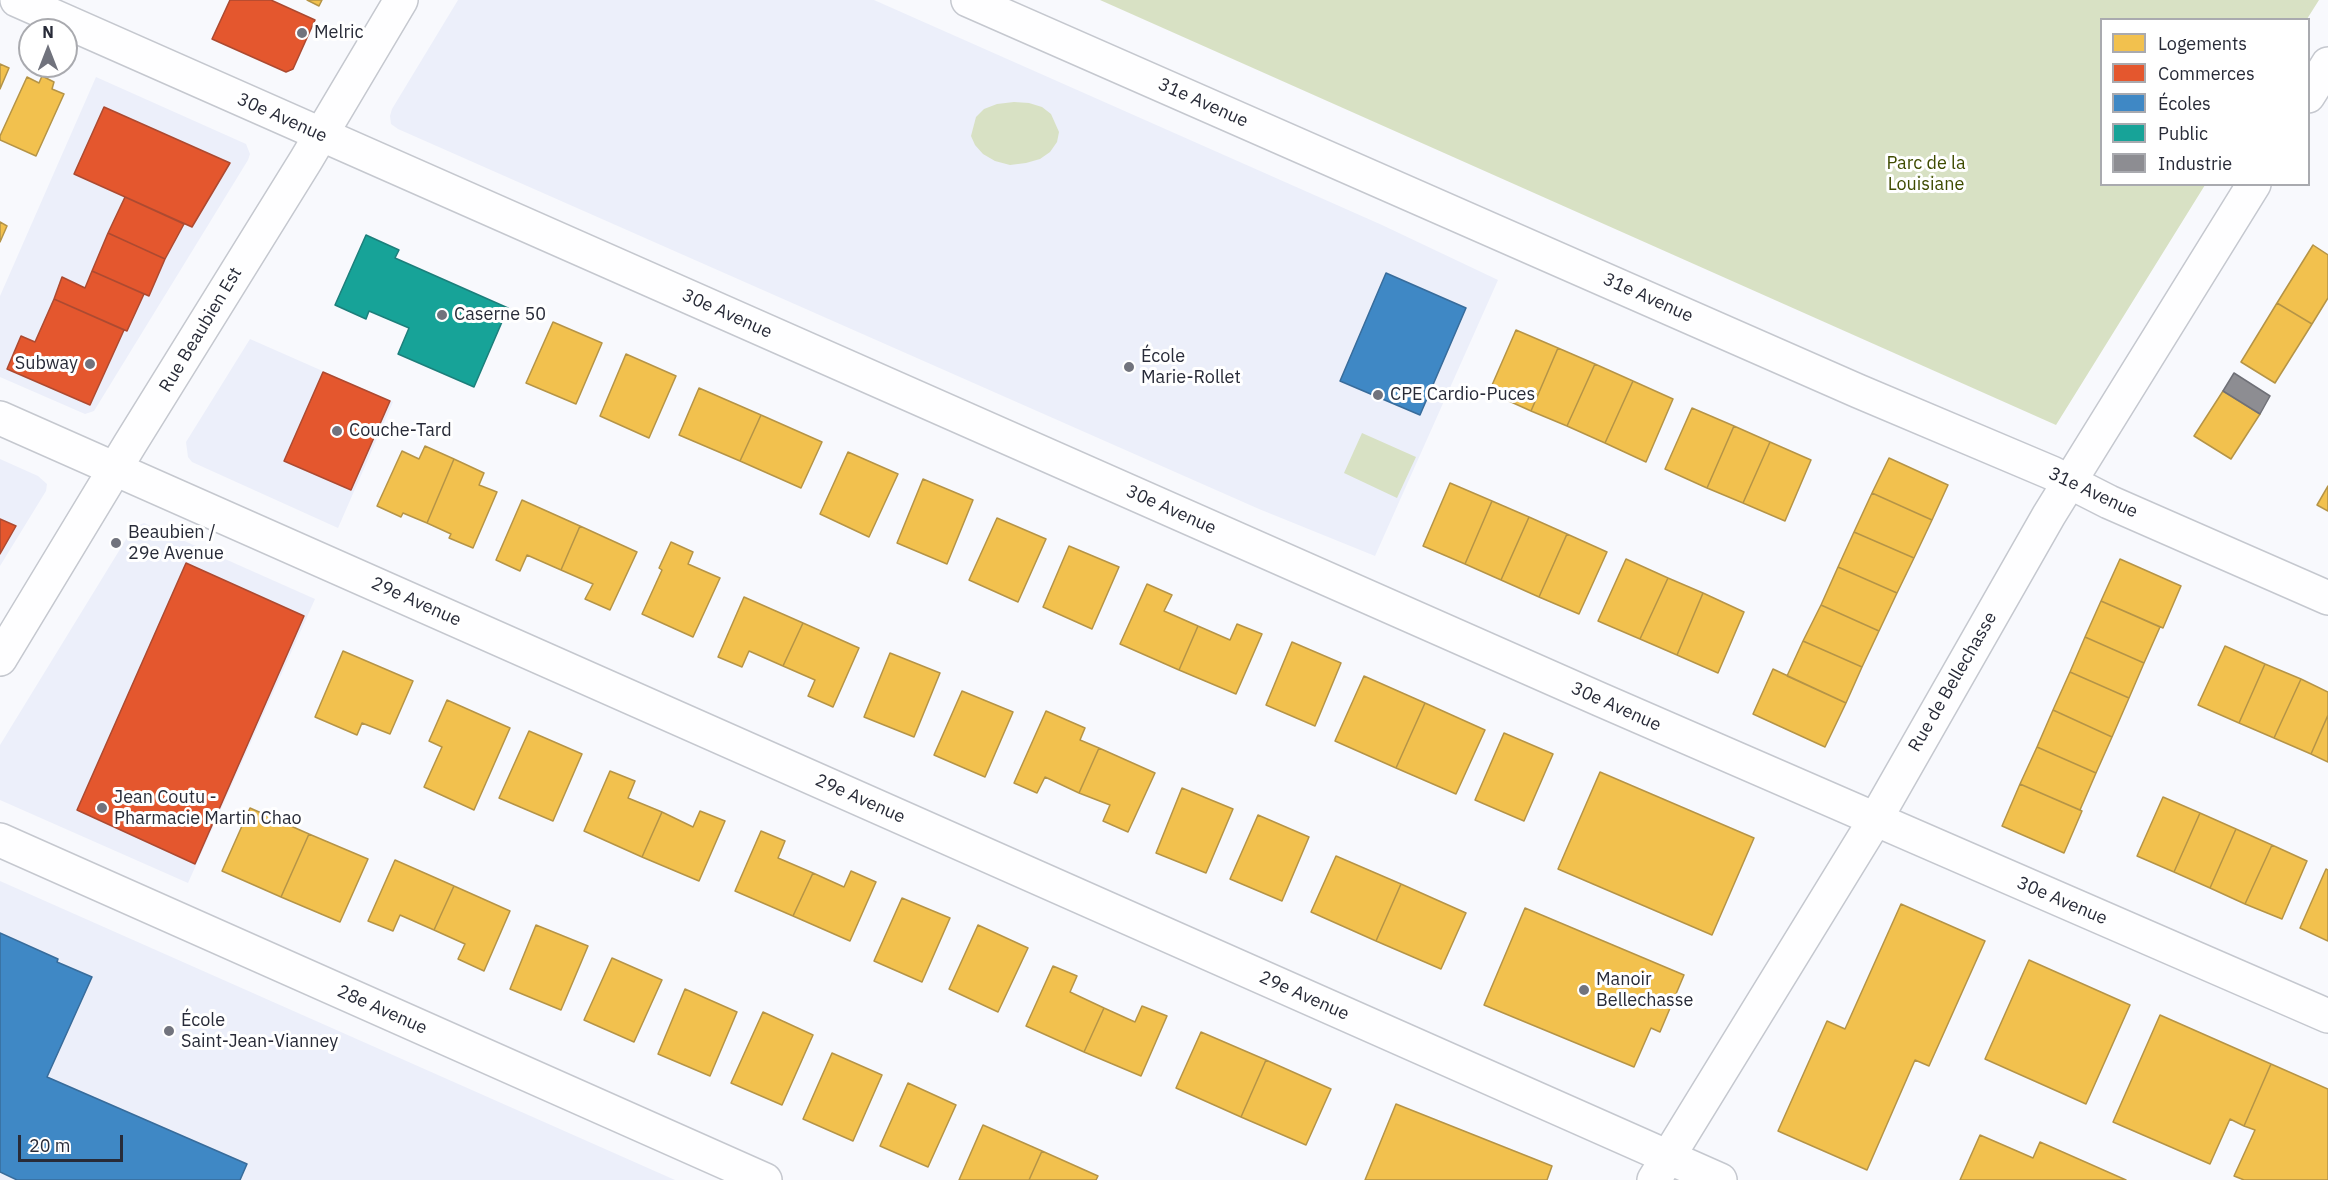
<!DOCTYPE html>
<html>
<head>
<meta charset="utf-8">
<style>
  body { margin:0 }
  #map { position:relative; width:2328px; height:1180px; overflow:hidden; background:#f8f9fd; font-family:"IBM Plex Sans",sans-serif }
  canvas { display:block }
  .legend { position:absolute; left:2100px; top:18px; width:210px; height:168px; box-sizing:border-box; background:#fff; border:2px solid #a9aaaf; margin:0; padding:8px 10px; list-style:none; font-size:18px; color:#282b38 }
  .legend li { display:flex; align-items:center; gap:12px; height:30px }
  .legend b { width:30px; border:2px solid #a9aaaf }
  .north { position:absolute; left:18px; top:18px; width:60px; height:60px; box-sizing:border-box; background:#fff; border:2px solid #a9aaaf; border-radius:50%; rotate:0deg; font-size:16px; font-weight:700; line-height:24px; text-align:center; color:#282b38 }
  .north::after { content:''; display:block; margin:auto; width:21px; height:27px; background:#71737d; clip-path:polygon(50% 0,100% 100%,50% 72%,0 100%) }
  .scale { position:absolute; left:18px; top:1135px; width:105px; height:27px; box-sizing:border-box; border:3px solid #282b38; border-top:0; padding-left:8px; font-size:18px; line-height:21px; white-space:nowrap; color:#282b38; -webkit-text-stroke:4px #fff; paint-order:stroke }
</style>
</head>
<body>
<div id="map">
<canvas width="2328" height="1180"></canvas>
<ul class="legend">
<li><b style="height:16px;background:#f2c14e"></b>Logements</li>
<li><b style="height:16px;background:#e4572e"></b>Commerces</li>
<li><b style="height:16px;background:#3f88c5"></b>Écoles</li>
<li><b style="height:16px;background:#17a398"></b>Public</li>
<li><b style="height:16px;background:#8d8d92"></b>Industrie</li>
</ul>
<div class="north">N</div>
<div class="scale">20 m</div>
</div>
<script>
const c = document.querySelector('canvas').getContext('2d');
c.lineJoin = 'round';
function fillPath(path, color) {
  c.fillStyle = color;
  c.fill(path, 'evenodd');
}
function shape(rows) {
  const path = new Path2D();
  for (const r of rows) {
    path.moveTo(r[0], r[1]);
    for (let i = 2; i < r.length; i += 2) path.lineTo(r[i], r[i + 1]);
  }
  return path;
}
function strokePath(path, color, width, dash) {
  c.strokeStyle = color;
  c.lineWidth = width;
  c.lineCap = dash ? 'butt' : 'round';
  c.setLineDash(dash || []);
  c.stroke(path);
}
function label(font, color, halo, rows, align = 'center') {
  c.font = font + ' "IBM Plex Sans",sans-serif';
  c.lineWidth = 6;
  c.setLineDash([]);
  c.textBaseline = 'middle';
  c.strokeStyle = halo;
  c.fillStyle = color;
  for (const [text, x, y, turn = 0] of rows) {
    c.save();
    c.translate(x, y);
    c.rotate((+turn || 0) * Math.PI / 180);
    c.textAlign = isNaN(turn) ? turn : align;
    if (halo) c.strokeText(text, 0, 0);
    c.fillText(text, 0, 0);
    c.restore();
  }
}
const built = shape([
  [458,0,874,0,1382,225,1498,280,1375,556,1259,509,398,129,391,124,390,116,392,109],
  [96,77,246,144,250,154,248,160,94,411,85,414,0,377,0,296],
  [250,339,393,402,338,528,192,462,188,457,186,442],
  [0,459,38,476,47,484,46,491,0,566],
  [144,523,315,599,188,883,0,800,0,745,133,528],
  [0,881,675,1180,0,1180]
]);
const green = shape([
  [1100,0,2319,0,2307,19,2102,20,2102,184,2205,185,2056,425],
  [1014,102,1029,103,1042,107,1051,114,1059,132,1057,142,1050,152,1040,159,1026,163,1010,165,995,161,983,154,975,145,971,136,976,117,984,109,997,104],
  [1362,433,1416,457,1397,498,1344,473]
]);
const homes = shape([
  [307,0,322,0,319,6,307,0],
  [0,64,9,68,0,89,0,64],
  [42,76,54,82,52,89,64,94,36,156,0,140,0,136,27,77,39,83,42,76],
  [0,222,7,226,0,242,0,222],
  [2313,245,2328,255,2328,298,2312,324,2277,303,2313,245],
  [2277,303,2312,324,2275,383,2241,362,2277,303],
  [553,322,602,343,576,404,526,383,553,322],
  [1516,330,1558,348,1531,411,1489,392,1516,330],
  [1558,348,1595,364,1567,426,1531,411,1558,348],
  [626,354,676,376,649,438,600,416,626,354],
  [1595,364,1633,381,1605,443,1567,426,1595,364],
  [1633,381,1673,399,1646,462,1605,443,1633,381],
  [699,388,761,415,740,461,679,435,699,388],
  [2223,391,2260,414,2231,459,2194,436,2223,391],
  [1692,408,1734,426,1707,488,1665,469,1692,408],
  [761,415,822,442,801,488,740,461,761,415],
  [1734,426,1770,442,1743,503,1707,488,1734,426],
  [1770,442,1811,460,1785,521,1743,503,1770,442],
  [425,446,454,459,427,523,403,513,401,517,377,506,402,451,419,459,425,446],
  [848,452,898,474,869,537,820,514,848,452],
  [1889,458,1948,485,1932,520,1872,493,1889,458],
  [454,459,484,473,479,485,497,492,473,548,449,538,451,534,427,523,454,459],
  [923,479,973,500,947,564,897,543,923,479],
  [1450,483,1492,501,1465,564,1423,546,1450,483],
  [2328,486,2328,511,2317,505,2328,486],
  [1872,493,1932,520,1914,558,1854,532,1872,493],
  [522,500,580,526,561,570,527,555,520,571,496,560,522,500],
  [1492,501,1529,517,1501,580,1465,564,1492,501],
  [1529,517,1567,534,1539,597,1501,580,1529,517],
  [997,518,1046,539,1018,602,969,580,997,518],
  [580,526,637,552,610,610,585,599,593,584,561,570,580,526],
  [1854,532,1914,558,1897,593,1838,567,1854,532],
  [1567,534,1607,552,1579,614,1539,597,1567,534],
  [671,542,693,552,688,564,720,578,693,637,642,614,662,570,659,568,671,542],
  [1069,546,1119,567,1092,629,1043,607,1069,546],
  [1626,559,1668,578,1640,639,1598,621,1626,559],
  [2120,559,2181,586,2163,628,2101,601,2120,559],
  [1838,567,1897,593,1879,631,1821,605,1838,567],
  [1668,578,1703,593,1677,655,1640,639,1668,578],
  [1147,584,1172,595,1164,611,1198,626,1179,670,1120,644,1147,584],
  [1703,593,1744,612,1718,673,1677,655,1703,593],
  [744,597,803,623,783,666,749,651,742,667,718,657,744,597],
  [2101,601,2160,627,2144,663,2085,637,2101,601],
  [1821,605,1879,631,1862,667,1803,641,1821,605],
  [803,623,859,648,833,707,808,696,815,680,783,666,803,623],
  [1237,624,1262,634,1236,694,1179,670,1198,626,1230,640,1237,624],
  [2085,637,2144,663,2129,698,2070,672,2085,637],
  [1803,641,1862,667,1846,703,1787,676,1803,641],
  [1292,642,1341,663,1315,726,1266,705,1292,642],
  [2225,646,2265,664,2239,723,2198,705,2225,646],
  [343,651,413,681,390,734,362,723,357,735,315,717,343,651],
  [890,653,940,673,914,737,864,717,890,653],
  [2265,664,2301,679,2274,738,2239,723,2265,664],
  [1773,669,1846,703,1825,747,1753,714,1773,669],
  [2070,672,2129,698,2112,737,2053,710,2070,672],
  [1364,676,1425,703,1396,768,1335,741,1364,676],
  [2301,679,2328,692,2328,715,2311,754,2274,738,2301,679],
  [962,691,1013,712,985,777,934,755,962,691],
  [447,700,510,728,474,810,424,787,442,747,429,741,447,700],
  [1425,703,1485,730,1456,794,1396,768,1425,703],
  [2053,710,2112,737,2096,773,2037,747,2053,710],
  [1046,711,1085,728,1080,740,1099,748,1079,793,1045,777,1037,793,1014,783,1046,711],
  [2328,715,2328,762,2311,754,2328,715],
  [529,731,582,754,553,821,499,798,529,731],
  [1504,733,1553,754,1524,821,1475,800,1504,733],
  [2037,747,2096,773,2080,810,2020,784,2037,747],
  [1099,748,1155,773,1128,832,1103,821,1110,805,1079,793,1099,748],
  [610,771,635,781,628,798,662,812,642,857,584,831,610,771],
  [1600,772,1754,838,1712,935,1558,869,1600,772],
  [2020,784,2082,811,2064,853,2002,826,2020,784],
  [1182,788,1233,809,1206,873,1156,853,1182,788],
  [2163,797,2200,813,2174,872,2137,856,2163,797],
  [250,808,309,834,281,897,222,871,250,808],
  [700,811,725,821,699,881,642,857,662,812,693,827,700,811],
  [2200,813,2236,829,2210,888,2174,872,2200,813],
  [1258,815,1309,837,1282,901,1230,879,1258,815],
  [2236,829,2272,845,2245,904,2210,888,2236,829],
  [761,831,785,841,778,858,813,873,793,916,735,891,761,831],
  [309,834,368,859,340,922,281,897,309,834],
  [2272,845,2307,861,2282,919,2245,904,2272,845],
  [1336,856,1401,884,1376,941,1311,912,1336,856],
  [395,860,454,886,434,930,400,915,393,931,368,921,395,860],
  [2326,869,2328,870,2328,941,2300,928,2326,869],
  [851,871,876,882,850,941,793,916,813,873,844,887,851,871],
  [1401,884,1466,913,1441,969,1376,941,1401,884],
  [454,886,510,911,484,971,458,959,465,944,434,930,454,886],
  [902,898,950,918,922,982,874,961,902,898],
  [1901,904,1985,941,1929,1066,1915,1060,1867,1170,1778,1131,1827,1021,1845,1029,1901,904],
  [1525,908,1684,975,1660,1032,1651,1028,1634,1067,1484,1005,1525,908],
  [536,925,588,946,561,1010,510,989,536,925],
  [978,925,1028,948,998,1012,949,989,978,925],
  [612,958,662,980,634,1042,584,1020,612,958],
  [2029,960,2130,1005,2086,1104,1985,1059,2029,960],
  [1053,966,1077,976,1070,992,1104,1008,1084,1052,1026,1026,1053,966],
  [685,989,737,1012,710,1076,658,1054,685,989],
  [1142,1006,1167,1016,1141,1076,1084,1052,1104,1008,1135,1022,1142,1006],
  [763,1012,813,1035,782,1105,731,1083,763,1012],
  [2160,1015,2271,1064,2244,1126,2230,1119,2210,1164,2113,1122,2160,1015],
  [1201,1032,1266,1060,1241,1117,1176,1088,1201,1032],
  [832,1053,882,1075,853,1141,803,1119,832,1053],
  [1266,1060,1331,1089,1306,1145,1241,1117,1266,1060],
  [2271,1064,2328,1089,2328,1180,2244,1180,2234,1176,2255,1130,2244,1126,2271,1064],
  [908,1083,956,1105,928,1167,880,1146,908,1083],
  [1396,1104,1552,1166,1547,1180,1365,1180,1396,1104],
  [983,1125,1042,1151,1029,1180,959,1180,983,1125],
  [1980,1135,2033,1158,2040,1142,2126,1180,1960,1180,1980,1135],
  [1042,1151,1098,1176,1096,1180,1029,1180,1042,1151]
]);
const shops = shape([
  [230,0,271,0,315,20,293,69,286,72,212,39,230,0],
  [104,107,230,163,192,227,74,174,104,107],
  [125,197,184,224,165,259,108,233,125,197],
  [108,233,165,259,149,296,92,271,108,233],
  [92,271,144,294,127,331,54,299,62,277,85,288,92,271],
  [54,299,124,330,90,405,7,369,21,336,35,342,54,299],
  [323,372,390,401,351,490,284,461,323,372],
  [0,519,16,526,0,554,0,519],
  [186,563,304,616,195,864,77,810,186,563]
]);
const schools = shape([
  [1386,273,1466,308,1420,415,1340,381,1386,273],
  [0,933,58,959,57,962,92,977,47,1077,247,1164,240,1180,17,1180,0,1172,0,933]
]);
const public = shape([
  [366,235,399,250,395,258,508,308,474,387,398,354,409,328,369,311,366,319,335,305,366,235]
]);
const industry = shape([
  [2234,373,2270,396,2260,414,2223,391,2234,373]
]);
const minor = shape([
  [17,0,1599,699,2328,1016],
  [968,0,1858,391,2052,473,2109,502,2328,598],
  [0,418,1720,1180],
  [0,840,765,1180]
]);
const tertiary = shape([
  [2308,96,2328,64],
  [0,659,130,444,306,160,401,0],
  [1654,1180,1875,820,2049,515,2254,184]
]);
const markers = [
  [302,33,6,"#71737d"],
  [442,315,6,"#71737d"],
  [90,364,6,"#71737d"],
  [1129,367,6,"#71737d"],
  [1378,395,6,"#71737d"],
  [337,431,6,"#71737d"],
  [116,543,6,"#71737d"],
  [102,808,6,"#71737d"],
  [1584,990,6,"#71737d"],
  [169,1031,6,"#71737d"]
];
const poiNames = [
  ["Melric",314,33],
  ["Caserne 50",454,315],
  ["École",1141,357],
  ["Marie-Rollet",1141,378],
  ["Subway",78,364,"right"],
  ["CPE Cardio-Puces",1390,395],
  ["Couche-Tard",349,431],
  ["Beaubien /",128,533],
  ["29e Avenue",128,554],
  ["Jean Coutu -",114,798],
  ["Pharmacie Martin Chao",114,819],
  ["Manoir",1596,980],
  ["Bellechasse",1596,1001],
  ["École",181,1021],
  ["Saint-Jean-Vianney",181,1042]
];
const streetNames = [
  ["31e Avenue",1203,103,24],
  ["30e Avenue",282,118,24],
  ["31e Avenue",1648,298,24],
  ["30e Avenue",727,314,24],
  ["Rue Beaubien Est",201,330,-59],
  ["31e Avenue",2093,493,25],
  ["30e Avenue",1171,510,24],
  ["29e Avenue",416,602,24],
  ["Rue de Bellechasse",1953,682,-60],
  ["30e Avenue",1616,707,24],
  ["29e Avenue",860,799,24],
  ["30e Avenue",2062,901,23],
  ["29e Avenue",1304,996,24],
  ["28e Avenue",382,1010,24]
];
const parkNames = [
  ["Parc de la",1926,164],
  ["Louisiane",1926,185]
];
fillPath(built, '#eceffa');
fillPath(green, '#d8e1c4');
fillPath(homes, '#f2c14e');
strokePath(homes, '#b59447', 1.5);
fillPath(shops, '#e4572e');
strokePath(shops, '#ac4a31', 1.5);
fillPath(schools, '#3f88c5');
strokePath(schools, '#386c9b', 1.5);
fillPath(public, '#17a398');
strokePath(public, '#1c7f7b', 1.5);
fillPath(industry, '#8d8d92');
strokePath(industry, '#6f7077', 1.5);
strokePath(minor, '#c5c8cf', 36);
strokePath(tertiary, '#c5c8cf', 36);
strokePath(minor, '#fefeff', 33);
strokePath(tertiary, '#fefeff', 33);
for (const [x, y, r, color] of markers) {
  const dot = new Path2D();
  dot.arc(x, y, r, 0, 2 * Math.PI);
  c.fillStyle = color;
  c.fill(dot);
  strokePath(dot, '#fff', 2);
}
label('18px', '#282b38', '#fff', poiNames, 'left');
label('18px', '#282b38', '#fff', streetNames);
label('18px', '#3e4b00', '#fff', parkNames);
</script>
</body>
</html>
